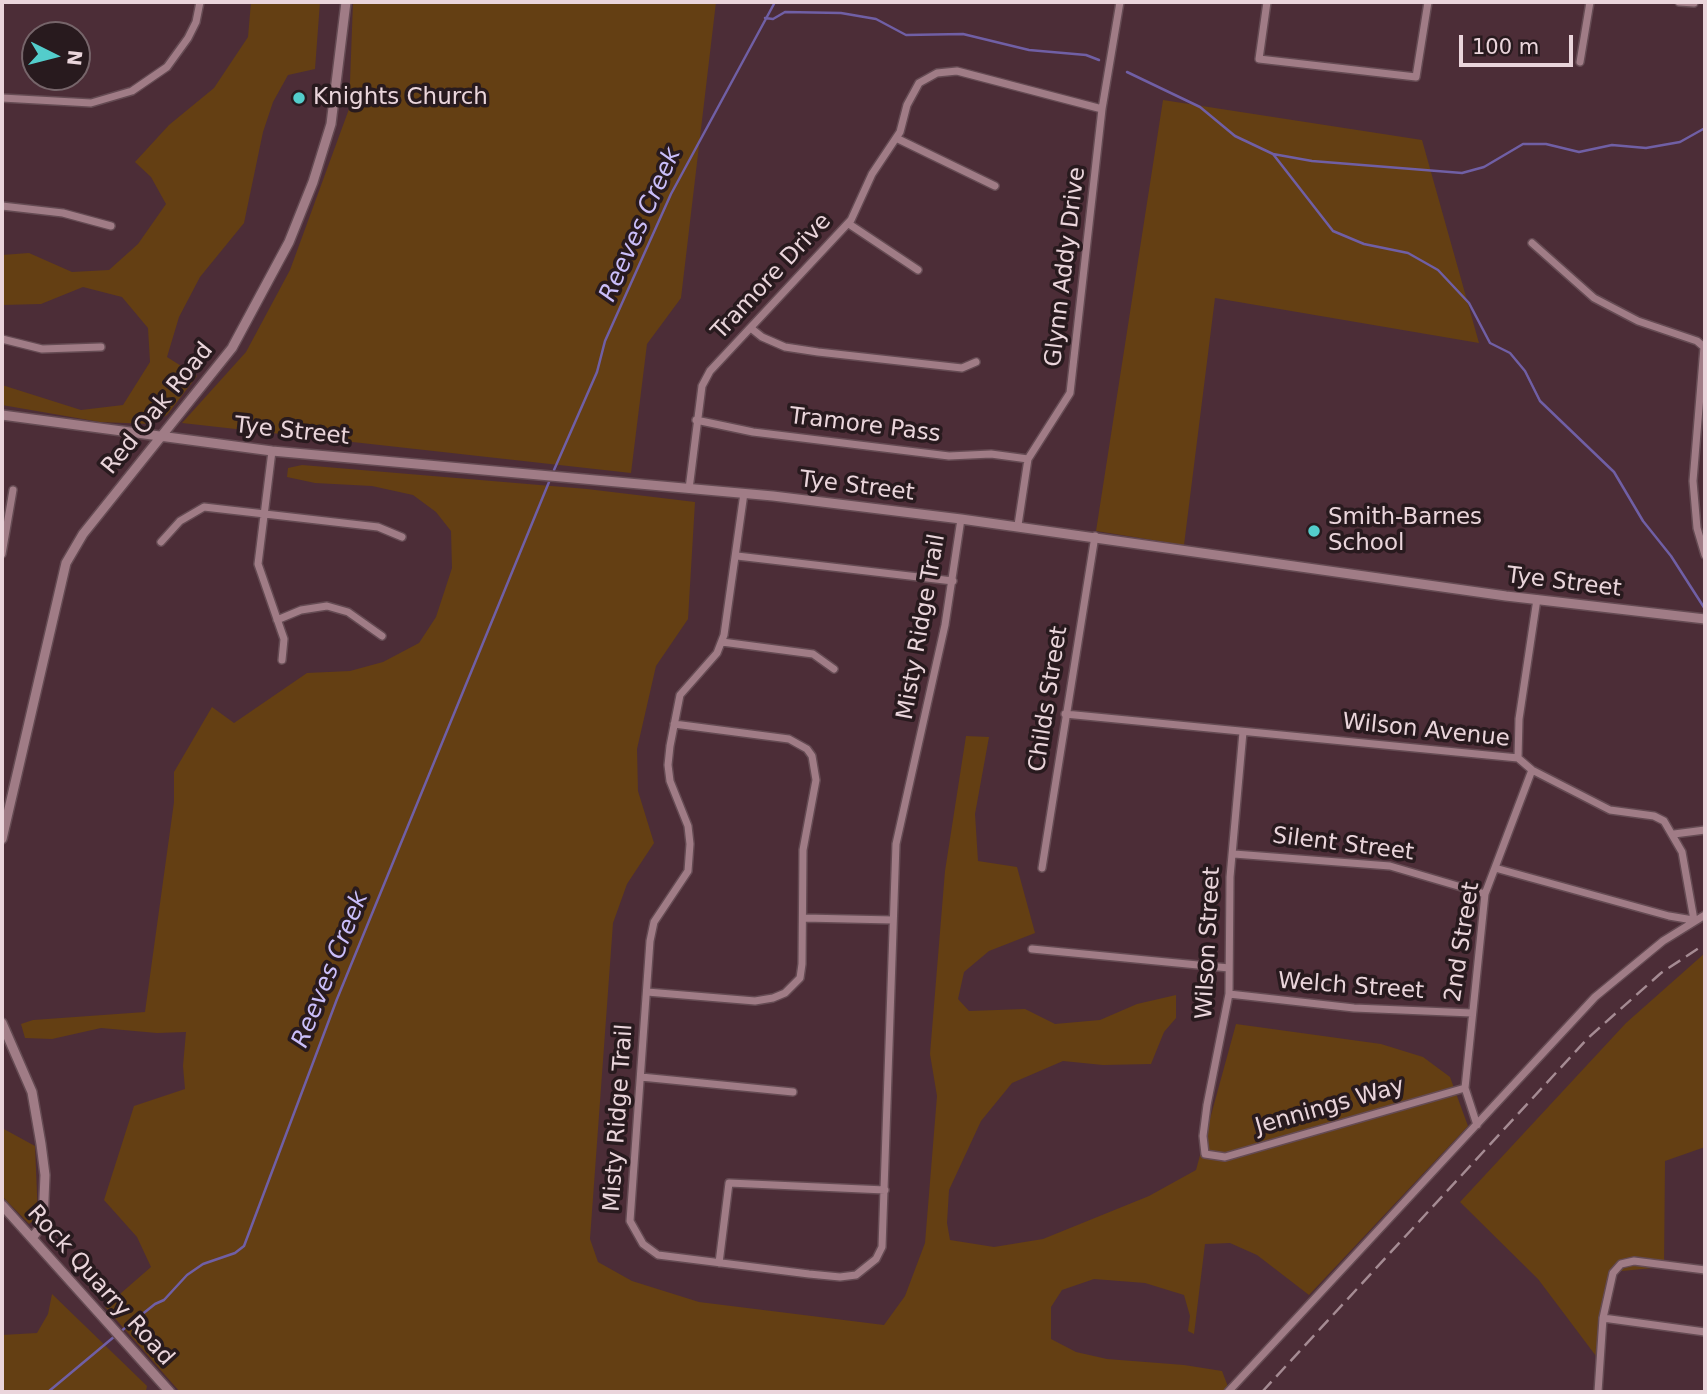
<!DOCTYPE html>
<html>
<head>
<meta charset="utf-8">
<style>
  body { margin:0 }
  #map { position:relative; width:1707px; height:1394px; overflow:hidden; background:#4c2d37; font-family:"DejaVu Sans",sans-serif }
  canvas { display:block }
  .frame { position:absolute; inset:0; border:4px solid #ead5db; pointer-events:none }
  .north { position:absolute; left:21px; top:21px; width:70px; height:70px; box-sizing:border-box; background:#281a1e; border:2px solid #76656a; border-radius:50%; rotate:96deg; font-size:19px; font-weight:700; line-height:28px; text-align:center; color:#ead5db }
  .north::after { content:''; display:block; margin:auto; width:24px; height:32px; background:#53cdcb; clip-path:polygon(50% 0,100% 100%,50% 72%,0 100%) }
  .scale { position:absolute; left:1459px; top:35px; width:114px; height:32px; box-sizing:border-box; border:4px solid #ead5db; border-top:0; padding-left:9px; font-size:21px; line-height:24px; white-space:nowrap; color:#ead5db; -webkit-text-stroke:5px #281a1e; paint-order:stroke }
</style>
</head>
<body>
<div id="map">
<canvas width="1707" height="1394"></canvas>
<div class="frame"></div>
<div class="north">N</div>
<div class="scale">100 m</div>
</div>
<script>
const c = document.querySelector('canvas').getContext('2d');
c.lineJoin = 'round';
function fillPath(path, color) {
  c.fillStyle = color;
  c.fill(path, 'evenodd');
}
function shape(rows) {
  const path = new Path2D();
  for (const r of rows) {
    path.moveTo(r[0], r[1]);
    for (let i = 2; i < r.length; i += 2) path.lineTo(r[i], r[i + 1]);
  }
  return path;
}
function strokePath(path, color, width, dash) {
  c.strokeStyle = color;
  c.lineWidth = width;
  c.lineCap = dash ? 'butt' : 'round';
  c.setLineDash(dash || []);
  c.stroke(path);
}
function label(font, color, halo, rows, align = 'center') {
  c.font = font + ' "DejaVu Sans",sans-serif';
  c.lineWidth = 7;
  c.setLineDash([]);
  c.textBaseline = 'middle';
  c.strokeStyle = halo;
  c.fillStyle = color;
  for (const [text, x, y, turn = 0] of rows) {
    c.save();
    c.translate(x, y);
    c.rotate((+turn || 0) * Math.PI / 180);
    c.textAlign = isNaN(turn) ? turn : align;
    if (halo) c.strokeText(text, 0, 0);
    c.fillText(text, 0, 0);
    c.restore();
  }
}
const green = shape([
  [251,2,320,2,315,69,288,75,273,102,263,132,244,223,200,277,179,317,167,357,197,376,167,415,150,424,100,422,2,405,2,385,81,410,123,405,150,362,148,328,122,297,83,287,41,304,2,305,2,255,29,253,72,272,109,270,138,244,166,204,151,177,135,162,169,125,214,88,248,37],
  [353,2,716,2,681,298,647,344,631,473,182,423,246,352,290,270,349,109],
  [1163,100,1422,140,1479,343,1215,298,1184,545,1096,531],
  [302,465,587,489,695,502,688,619,656,666,637,749,638,791,654,843,627,884,613,923,590,1239,598,1262,632,1281,699,1302,884,1325,905,1296,925,1243,937,1096,930,1054,945,871,966,736,989,737,975,814,978,861,1017,867,1035,933,989,951,964,972,958,999,969,1011,1025,1009,1055,1024,1100,1020,1137,1004,1176,995,1176,1018,1164,1032,1151,1064,1103,1065,1063,1061,1012,1083,981,1121,949,1190,947,1223,950,1240,994,1247,1043,1239,1149,1196,1196,1170,1236,1024,1381,1044,1423,1057,1450,1077,1468,1126,1309,1295,1257,1255,1230,1243,1205,1244,1194,1334,1188,1331,1190,1316,1184,1295,1145,1283,1094,1279,1062,1290,1051,1307,1051,1339,1076,1352,1107,1359,1184,1365,1222,1371,1230,1392,180,1392,105,1307,151,1267,137,1237,104,1200,134,1106,185,1089,183,1066,186,1032,157,1033,101,1028,52,1039,25,1038,21,1024,33,1020,145,1012,174,802,174,772,212,707,234,723,307,673,350,671,383,662,419,643,436,617,452,568,451,531,436,512,413,495,372,486,315,483,287,477,288,468],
  [1705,953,1705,1147,1665,1161,1664,1267,1611,1272,1599,1360,1538,1279,1460,1202,1626,1023],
  [2,1128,35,1146,38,1217,29,1224,2,1196],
  [52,1294,147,1386,146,1391,2,1392,2,1335,37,1333,48,1314]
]);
const stream = shape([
  [765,18,773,19,785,12,841,13,876,19,906,35,963,34,1029,50,1086,55,1099,60],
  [1127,72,1200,107,1235,136,1273,154,1333,231,1364,244,1408,253,1438,270,1469,303,1490,343,1510,353,1525,371,1540,401,1614,472,1643,521,1671,556,1705,609],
  [1273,154,1312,161,1462,173,1484,167,1523,144,1546,144,1579,152,1612,145,1646,148,1680,142,1705,128],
  [554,470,597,372,605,341,671,194,775,2],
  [120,1332,155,1304,164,1300,187,1275,203,1264,235,1253,244,1246,337,999,549,482],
  [48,1392,115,1336]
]);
const minor = shape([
  [1267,2,1259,59,1416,77,1428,2],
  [1679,2,1694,3],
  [1580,62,1590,2],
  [2,98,91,103,132,91,167,67,188,38,196,22,200,2],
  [896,138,995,186],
  [2,206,63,213,111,226],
  [849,224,918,270],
  [1532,243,1594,298,1638,321,1697,341,1704,347,1693,481,1697,528,1705,555],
  [752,329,762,337,785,347,818,352,962,368,976,362],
  [2,339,42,349,101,347],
  [696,420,753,432,949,456,991,454,1028,459],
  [272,451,258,564,284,639,282,660],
  [689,489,702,386,710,371,851,220,872,174,900,132,907,105,919,83,937,73,957,71,1102,109],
  [744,493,724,635,717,653,680,695,670,746,668,765,670,781,688,826,690,844,688,871,654,922,650,941,630,1221,643,1244,658,1255,809,1274,840,1277,856,1275,876,1259,882,1247,896,844,945,625,961,519],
  [1018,525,1028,459,1070,393,1102,109,1120,2],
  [161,542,180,521,204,507,378,527,402,537],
  [2,554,13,490],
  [737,556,953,581],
  [277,620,301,610,327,606,348,612,382,636],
  [722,642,813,654,834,669],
  [1065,714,1518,758,1532,770,1610,810,1654,816,1664,821,1682,852,1694,920],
  [1243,732,1230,877,1229,994,1207,1105,1203,1136,1205,1154,1225,1157,1465,1088],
  [1518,758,1519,719,1537,599],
  [1674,834,1705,830],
  [1234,854,1390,866,1485,894],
  [1042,868,1095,536],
  [1495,868,1669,916,1693,920],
  [804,918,893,920],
  [1032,949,1229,968],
  [647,992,755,1001,773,998,785,993,800,978,802,964,803,850,816,780,812,756,807,749,789,739,674,724],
  [1229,994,1354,1008,1472,1013],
  [641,1077,793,1092],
  [1477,1125,1465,1088,1485,894,1532,770],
  [719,1263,729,1183,885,1190],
  [1603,1318,1705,1332],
  [1228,1392,1595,997,1663,941,1705,915],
  [1598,1392,1603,1318,1613,1273,1621,1264,1634,1261,1705,1270]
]);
const tertiary = shape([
  [2,415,272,451,773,496,961,519,1506,596,1705,619],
  [2,839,66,563,83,534,232,348,289,242,313,182,331,124,346,2],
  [2,1023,32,1092,41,1144,45,1175,43,1223,33,1237],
  [2,1205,170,1392]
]);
const rail = shape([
  [1262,1392,1588,1038,1661,973,1705,944]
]);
const markers = [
  [299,98,7,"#53cdcb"],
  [1314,531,7,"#53cdcb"]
];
const poiNames = [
  ["Knights Church",313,98],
  ["Smith-Barnes",1328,518],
  ["School",1328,544]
];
const streetNames = [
  ["Glynn Addy Drive",1066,267,-83],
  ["Tramore Drive",772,277,-47],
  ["Red Oak Road",158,409,-51],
  ["Tramore Pass",865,426,7],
  ["Tye Street",292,432,6],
  ["Tye Street",857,487,7],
  ["Tye Street",1564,583,7],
  ["Misty Ridge Trail",922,627,-80],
  ["Childs Street",1049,699,-81],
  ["Wilson Avenue",1426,731,6],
  ["Silent Street",1343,845,7],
  ["2nd Street",1463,942,-81],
  ["Wilson Street",1209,943,-87],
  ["Welch Street",1351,987,4],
  ["Jennings Way",1330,1107,-16],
  ["Misty Ridge Trail",619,1118,-86],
  ["Rock Quarry Road",100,1286,48]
];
const waterNames = [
  ["Reeves Creek",641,225,-66],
  ["Reeves Creek",331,970,-68]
];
fillPath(green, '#643f13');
strokePath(stream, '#705fa5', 2.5);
strokePath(minor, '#654b53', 10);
strokePath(tertiary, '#654b53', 12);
strokePath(minor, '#a07c86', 7);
strokePath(tertiary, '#a07c86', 9);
strokePath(rail, '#a58b93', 2.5, [14, 7]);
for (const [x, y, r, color] of markers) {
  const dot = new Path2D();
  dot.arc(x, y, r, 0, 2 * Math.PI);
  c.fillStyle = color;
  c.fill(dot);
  strokePath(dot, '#281a1e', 2.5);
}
label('23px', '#ead5db', '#281a1e', poiNames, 'left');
label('23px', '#ead5db', '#281a1e', streetNames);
label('italic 24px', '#cabefa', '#281a1e', waterNames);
</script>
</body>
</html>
